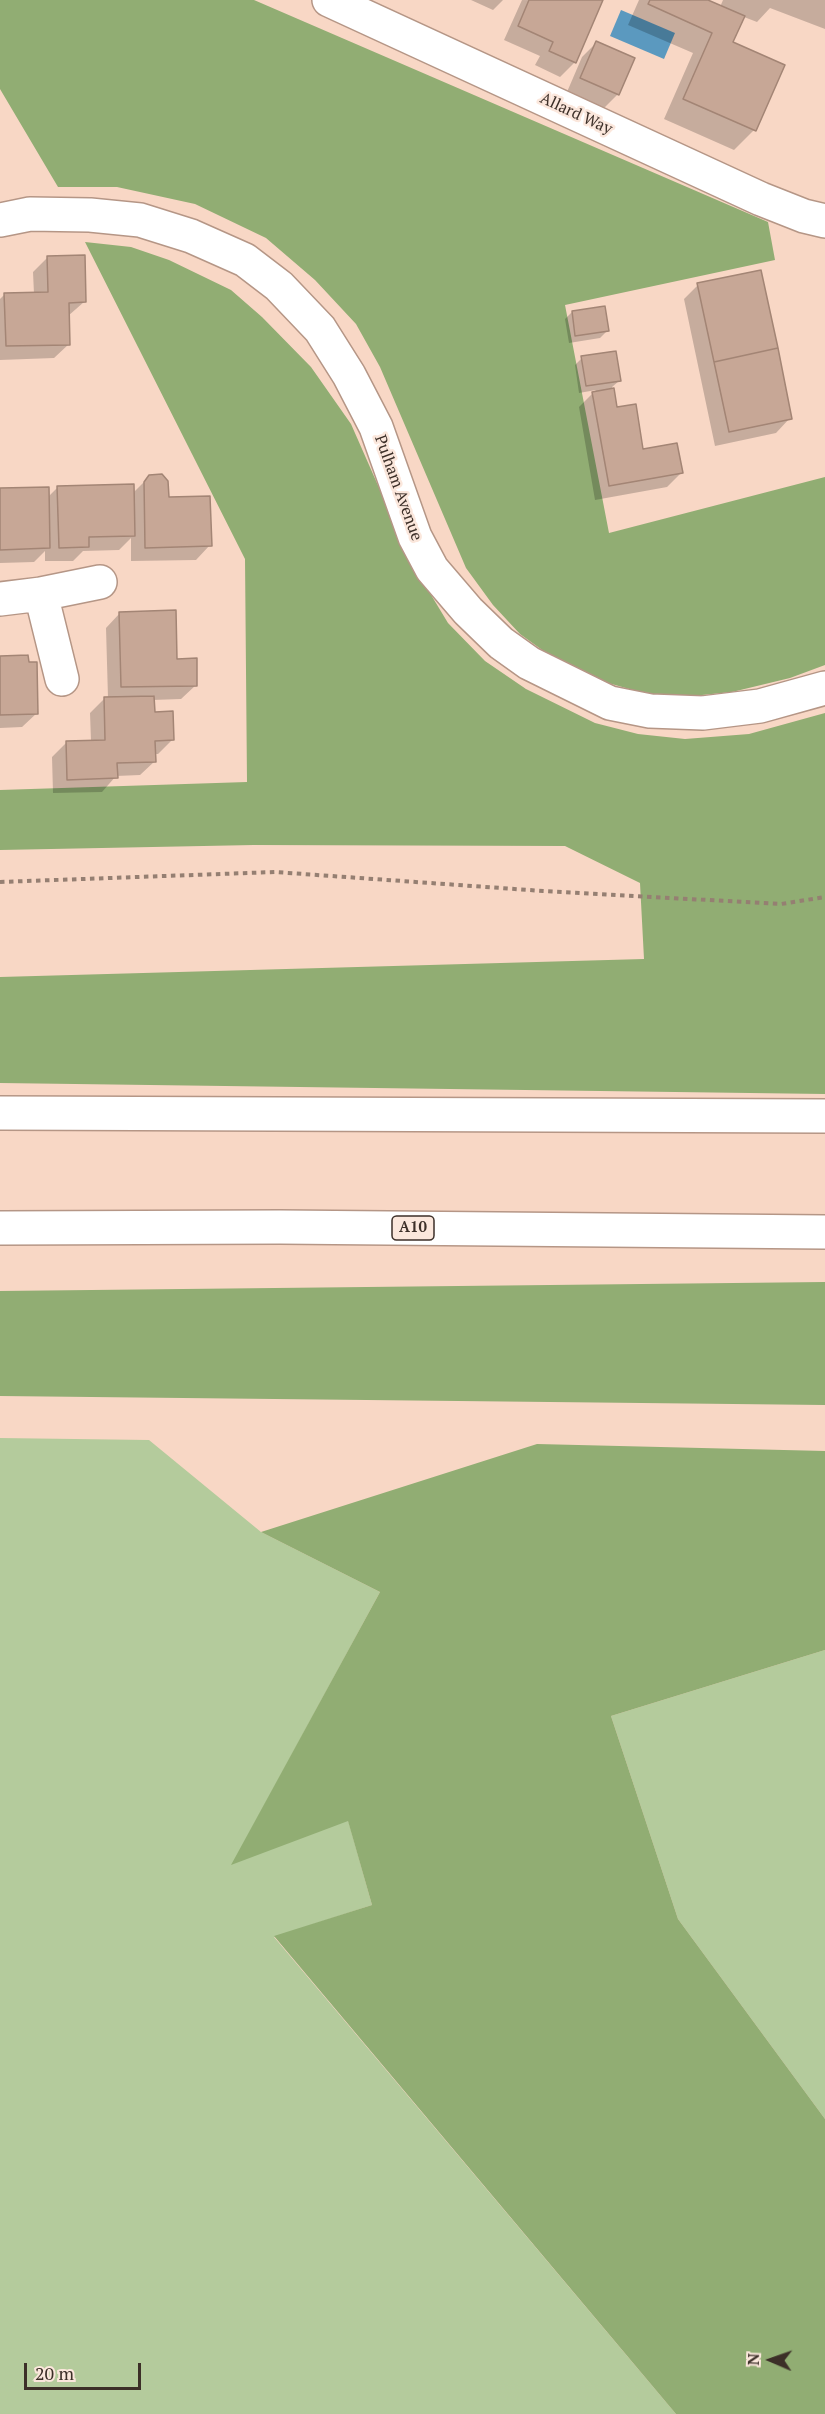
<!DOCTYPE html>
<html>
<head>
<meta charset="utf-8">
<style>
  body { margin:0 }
  #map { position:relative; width:825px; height:2414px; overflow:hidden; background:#f8d7c5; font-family:"PT Serif",serif }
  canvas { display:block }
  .north { position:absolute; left:741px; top:2330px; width:60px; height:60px; -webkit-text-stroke:4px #fbe7dc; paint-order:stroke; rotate:272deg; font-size:16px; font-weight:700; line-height:24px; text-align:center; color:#3c2f28 }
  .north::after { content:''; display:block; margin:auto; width:21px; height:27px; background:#3c2f28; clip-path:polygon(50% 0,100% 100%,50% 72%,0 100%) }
  .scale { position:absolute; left:24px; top:2363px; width:117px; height:27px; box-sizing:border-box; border:3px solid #3c2f28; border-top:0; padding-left:8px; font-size:18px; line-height:21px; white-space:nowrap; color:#3c2f28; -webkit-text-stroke:4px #fbe7dc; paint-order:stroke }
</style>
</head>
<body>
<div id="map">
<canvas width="825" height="2414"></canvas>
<div class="north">N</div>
<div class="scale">20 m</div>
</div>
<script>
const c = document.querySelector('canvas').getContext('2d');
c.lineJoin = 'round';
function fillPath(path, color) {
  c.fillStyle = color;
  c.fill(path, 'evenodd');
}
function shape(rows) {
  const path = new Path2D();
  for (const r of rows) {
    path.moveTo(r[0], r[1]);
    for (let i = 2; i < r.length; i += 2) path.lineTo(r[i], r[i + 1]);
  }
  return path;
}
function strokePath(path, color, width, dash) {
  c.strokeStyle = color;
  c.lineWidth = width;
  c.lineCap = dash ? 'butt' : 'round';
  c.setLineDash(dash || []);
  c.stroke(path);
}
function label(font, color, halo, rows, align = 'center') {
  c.font = font + ' "PT Serif",serif';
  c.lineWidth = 5;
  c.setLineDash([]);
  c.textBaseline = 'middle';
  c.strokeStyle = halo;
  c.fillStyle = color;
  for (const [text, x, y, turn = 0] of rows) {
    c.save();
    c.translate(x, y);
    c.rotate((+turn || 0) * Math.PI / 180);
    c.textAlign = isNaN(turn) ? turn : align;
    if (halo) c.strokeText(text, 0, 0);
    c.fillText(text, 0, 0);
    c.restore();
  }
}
const green = shape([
  [0,1438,149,1440,261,1532,380,1592,247,1837,348,1820,372,1905,274,1937,676,2414,0,2414],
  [825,1650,825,2119,678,1919,611,1716]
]);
const forest = shape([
  [0,0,254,0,768,222,775,260,565,305,609,533,825,477,825,665,790,678,732,692,682,697,647,694,601,681,556,660,520,634,493,605,466,568,380,367,356,324,315,280,266,238,195,204,117,187,58,187,0,89],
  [85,242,131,247,169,260,231,290,262,317,311,367,351,424,413,565,448,623,485,661,526,689,595,723,638,734,685,739,749,734,825,713,825,1094,0,1083,0,977,644,959,640,883,565,846,254,845,0,850,0,790,247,782,245,559],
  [825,1282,825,1405,0,1396,0,1291],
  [537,1444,825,1451,825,1650,611,1716,678,1919,825,2119,825,2414,676,2414,274,1936,372,1905,348,1821,231,1865,380,1592,261,1532]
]);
const water = shape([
  [621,10,675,33,664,59,610,36]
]);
const shadow = shape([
  [471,0,503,0,493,10],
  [522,0,601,1,575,62,560,77,535,65,540,56,504,40],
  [639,0,705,0,720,7,723,0,825,0,825,29,770,8,757,22,744,17,731,43,754,130,734,150,664,119,693,53,628,25],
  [596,43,618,94,604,108,567,92,582,57],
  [48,257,84,302,68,316,69,344,54,358,0,360,0,299,4,295,34,294,33,272],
  [698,285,790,418,776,433,715,446,684,299],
  [572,312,607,331,600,338,569,343,565,319],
  [582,358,619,381,612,387,616,409,642,451,681,473,667,487,595,500,579,407,596,390,579,393,575,365],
  [150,476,210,545,196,560,131,561,131,538,119,550,83,551,73,561,45,561,45,551,34,562,0,563,0,490,47,498,58,487,133,493],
  [120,613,175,660,196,685,181,699,152,700,153,713,172,740,158,754,154,754,155,761,140,775,116,776,102,792,53,793,52,757,67,742,91,741,90,713,105,698,108,698,106,628],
  [0,657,37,713,22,727,0,728]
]);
const building = shape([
  [529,0,603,0,576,63,549,51,553,42,518,26,529,0],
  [650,0,708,0,745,16,733,42,785,65,756,131,683,99,712,33,648,4,650,0],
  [596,41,635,58,619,95,580,78,596,41],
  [85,255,86,302,69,303,70,345,6,346,4,293,48,292,47,256,85,255],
  [761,270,778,348,714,362,697,283,761,270],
  [605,306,609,331,575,336,572,311,605,306],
  [778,348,792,419,729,432,714,362,778,348],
  [616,351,621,381,586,386,581,356,616,351],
  [614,388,617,407,636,404,643,449,677,443,683,473,609,486,592,392,614,388],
  [162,474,168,481,169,497,210,496,212,546,145,548,144,482,149,475,162,474],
  [134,484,135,536,89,537,89,547,59,548,57,486,134,484],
  [49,487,50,548,0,550,0,488,49,487],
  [176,610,177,659,197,658,197,686,121,687,119,612,176,610],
  [28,655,29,662,37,662,38,714,0,715,0,656,28,655],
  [154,696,155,712,173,711,174,740,155,741,156,762,117,763,118,778,67,780,66,741,105,740,104,697,154,696]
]);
const path = shape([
  [0,882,275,872,543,891,781,904,825,897]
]);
const minor = shape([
  [329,0,761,199,804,216,825,221],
  [0,220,30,214,90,215,140,220,191,236,245,260,279,286,320,329,349,375,376,427,415,537,432,569,468,611,501,643,529,663,610,703,650,711,703,713,760,706,825,688],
  [41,594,62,679],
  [0,599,41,594,100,582]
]);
const trunk = shape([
  [0,1113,825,1116],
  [0,1228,280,1227,825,1232]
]);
const shields = [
  [413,1228,42]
];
const shieldNames = [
  ["A10",413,1228]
];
const streetNames = [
  ["Allard Way",576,114,25],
  ["Pulham Avenue",398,488,70]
];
fillPath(green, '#b4cb9c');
fillPath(forest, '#91ad73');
fillPath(water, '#5b99bf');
fillPath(shadow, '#0003');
fillPath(building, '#c7a796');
strokePath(building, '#a38575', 1.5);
strokePath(minor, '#b59686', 36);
strokePath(trunk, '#b59686', 36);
strokePath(path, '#957f72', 4, [4.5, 4.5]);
strokePath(minor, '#fff', 33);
strokePath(trunk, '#fff', 33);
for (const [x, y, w] of shields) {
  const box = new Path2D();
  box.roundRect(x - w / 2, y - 12, w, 24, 4.5);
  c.fillStyle = '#fbe7dc';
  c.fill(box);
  strokePath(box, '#3c2f28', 1.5);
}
label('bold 15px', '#3c2f28', null, shieldNames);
label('16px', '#3c2f28', '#fbe7dc', streetNames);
</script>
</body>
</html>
